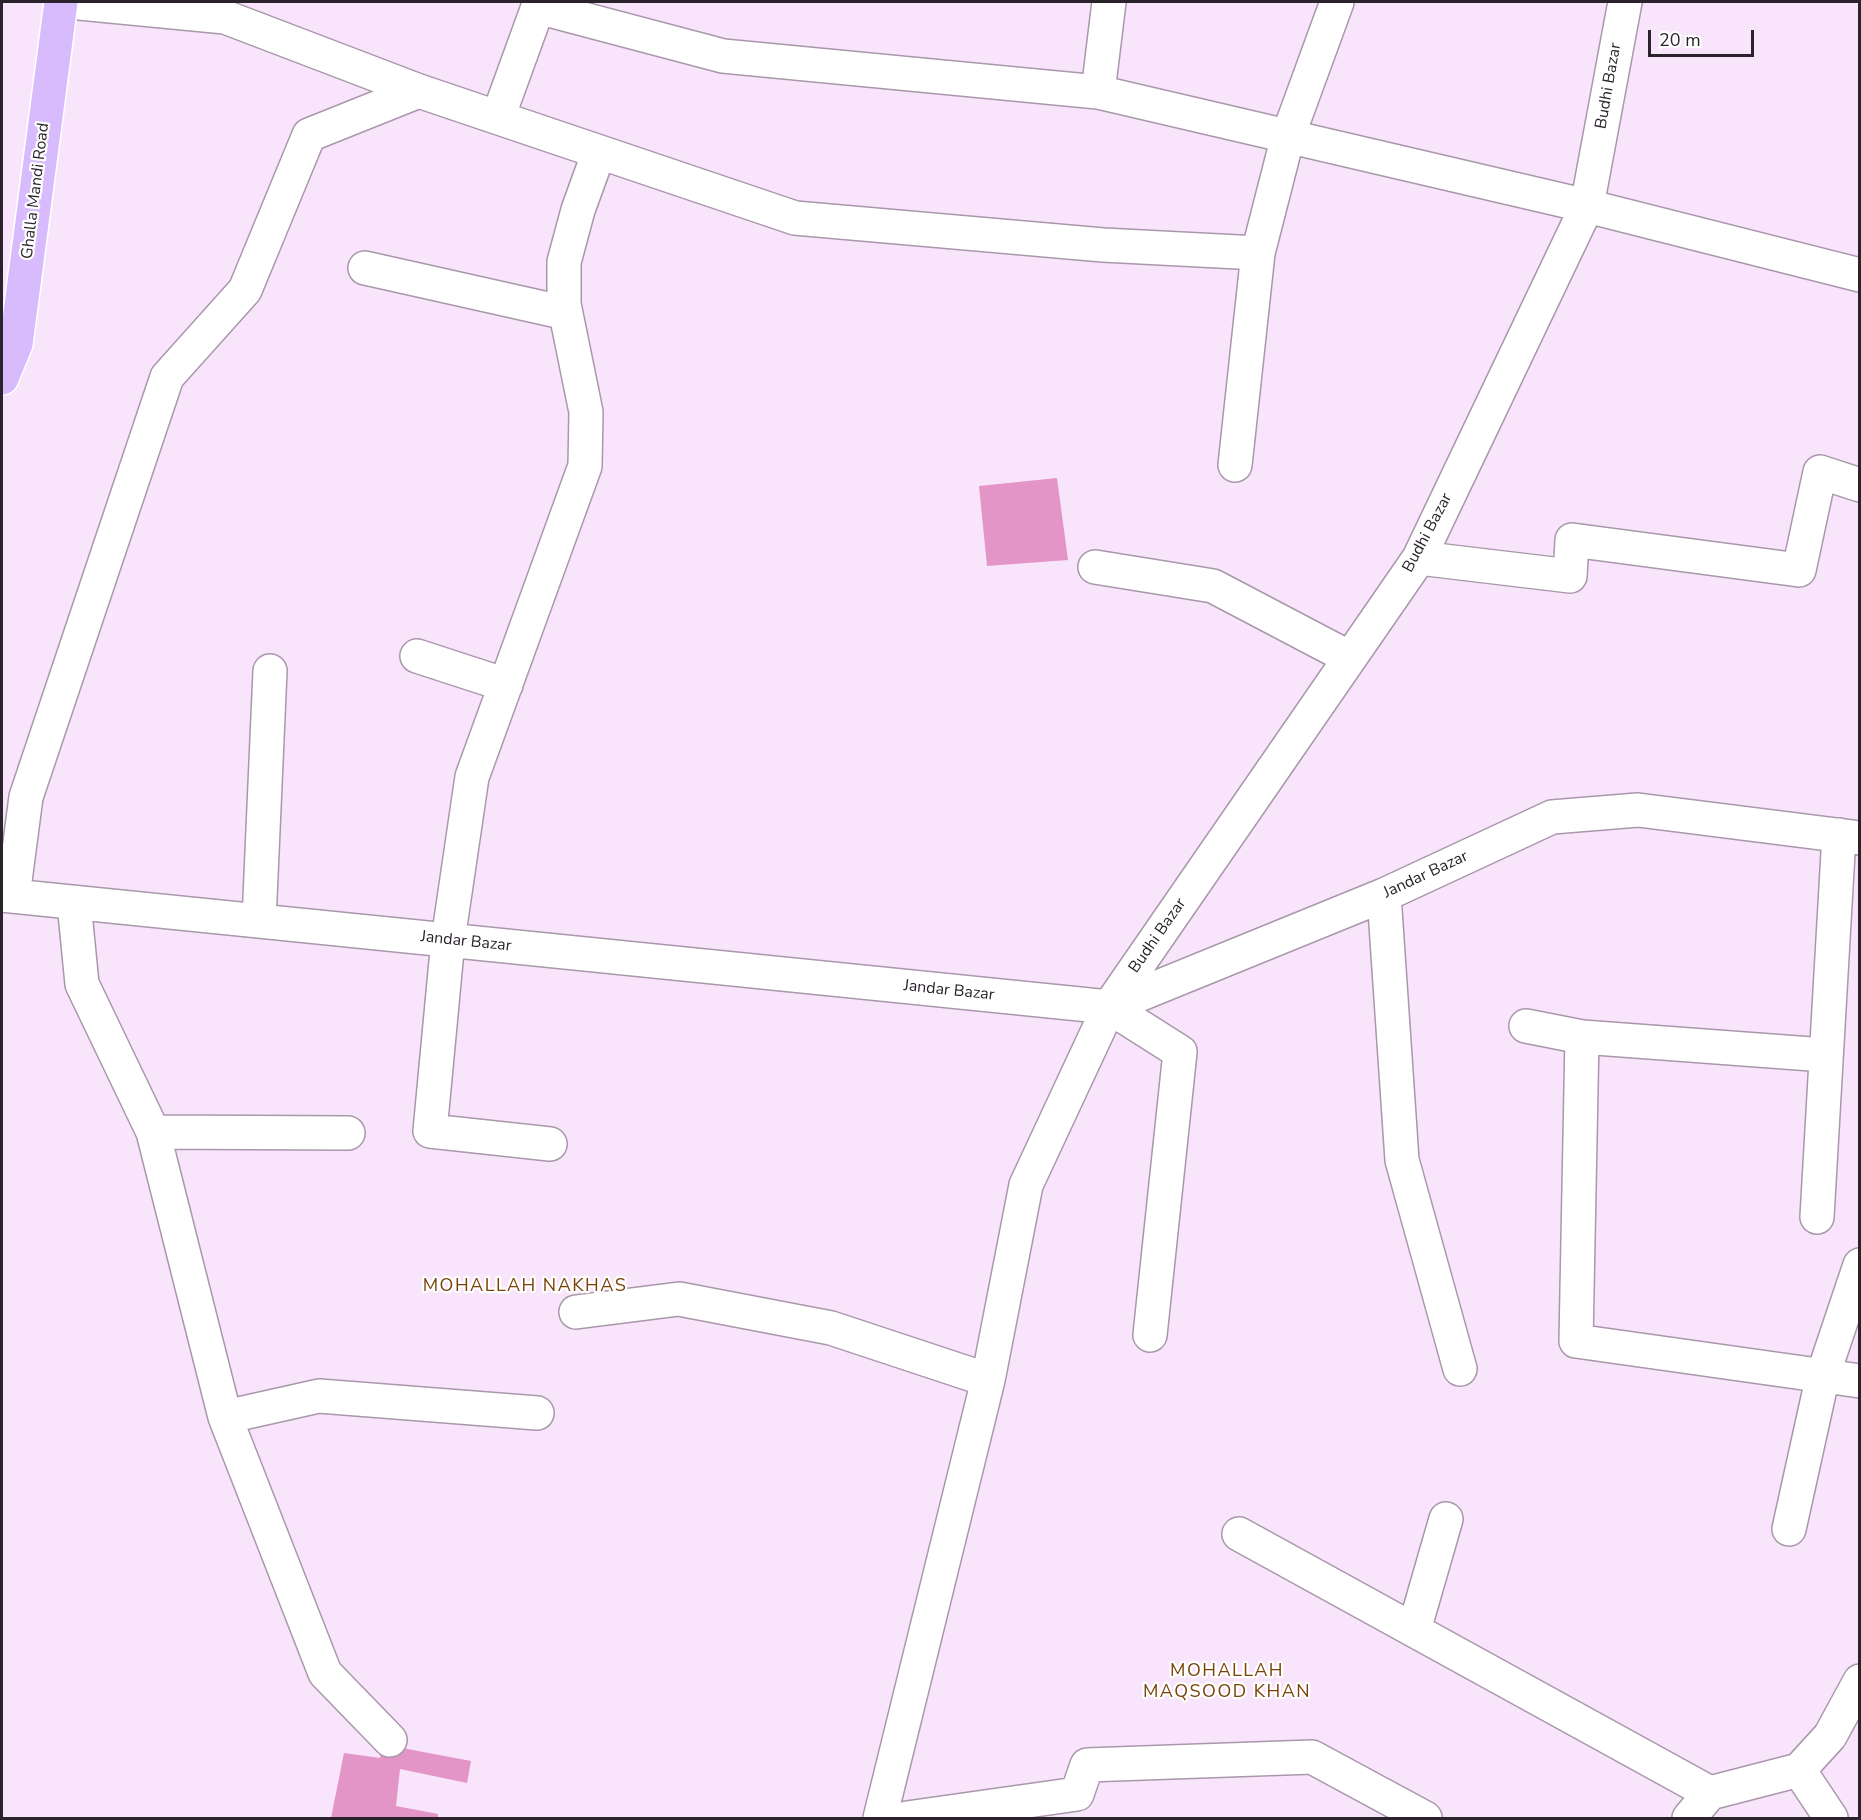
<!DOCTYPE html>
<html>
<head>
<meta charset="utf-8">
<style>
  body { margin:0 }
  #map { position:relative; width:1861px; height:1820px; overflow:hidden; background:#f8e5fb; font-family:"Nunito Sans",sans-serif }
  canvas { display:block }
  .frame { position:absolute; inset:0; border:3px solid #2a232b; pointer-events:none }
  .scale { position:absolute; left:1648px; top:30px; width:106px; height:27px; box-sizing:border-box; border:3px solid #2a232b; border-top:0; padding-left:8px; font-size:18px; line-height:21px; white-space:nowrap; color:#2a232b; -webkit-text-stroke:4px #fff; paint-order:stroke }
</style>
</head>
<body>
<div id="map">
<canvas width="1861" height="1820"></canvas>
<div class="frame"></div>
<div class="scale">20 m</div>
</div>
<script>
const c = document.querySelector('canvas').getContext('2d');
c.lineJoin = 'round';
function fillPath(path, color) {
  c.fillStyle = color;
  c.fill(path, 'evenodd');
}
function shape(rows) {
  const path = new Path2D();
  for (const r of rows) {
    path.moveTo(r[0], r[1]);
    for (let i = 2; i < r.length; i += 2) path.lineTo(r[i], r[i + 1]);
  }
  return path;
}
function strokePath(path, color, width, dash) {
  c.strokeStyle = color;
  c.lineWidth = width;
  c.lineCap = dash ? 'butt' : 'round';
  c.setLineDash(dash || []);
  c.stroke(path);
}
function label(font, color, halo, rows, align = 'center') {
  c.font = font + ' "Nunito Sans",sans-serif';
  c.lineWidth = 4.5;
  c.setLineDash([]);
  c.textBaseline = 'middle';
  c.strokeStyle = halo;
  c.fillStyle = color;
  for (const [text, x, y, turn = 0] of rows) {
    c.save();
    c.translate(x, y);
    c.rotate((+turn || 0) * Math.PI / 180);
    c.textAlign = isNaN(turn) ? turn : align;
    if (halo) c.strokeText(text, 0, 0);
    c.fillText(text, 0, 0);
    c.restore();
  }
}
const building = shape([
  [1057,478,1068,560,987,566,979,486],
  [381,1744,471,1761,467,1783,400,1769,396,1806,438,1814,438,1818,331,1818,344,1753,380,1758]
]);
const minor = shape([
  [69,2,225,17,419,91,795,218,1103,245,1258,253],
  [1098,92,1109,2],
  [498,117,538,7,723,56,1098,92,1587,206,1860,275],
  [365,268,566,313],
  [1235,465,1258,253,1288,136,1337,2],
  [1419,558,1570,576,1572,540,1799,570,1820,472,1860,485],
  [1095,567,1213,586,1350,658],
  [417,656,506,685],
  [2,895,1109,1007,1384,895,1552,817,1638,810,1860,838],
  [1384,895,1402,1160,1460,1369],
  [13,896,26,797,167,377,245,290,309,135,419,91],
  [74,903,82,984,153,1132,225,1417,325,1673,390,1740],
  [259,921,270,671],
  [1109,1007,1180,1052,1150,1335],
  [1526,1026,1582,1037,1825,1055],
  [1582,1037,1576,1341,1860,1381],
  [153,1132,348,1133],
  [550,1144,430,1131,448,940,472,777,585,466,586,412,564,304,564,262,578,210,599,152],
  [1817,1217,1839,835],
  [576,1312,679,1299,831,1328,988,1380],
  [225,1417,319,1396,537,1413],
  [1789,1529,1823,1375,1860,1265],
  [1239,1534,1710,1793],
  [1414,1630,1446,1519],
  [1799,1770,1831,1818],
  [880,1818,988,1380,1026,1185,1109,1007,1419,558,1587,206,1625,2],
  [907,1818,1077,1794,1087,1765,1312,1757,1425,1818],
  [1689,1818,1710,1793,1799,1770,1830,1736,1860,1681]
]);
const major = shape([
  [2,378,16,344,61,2]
]);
const streetNames = [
  ["Budhi Bazar",1609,86,-80],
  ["Ghalla Mandi Road",36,191,-83],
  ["Budhi Bazar",1428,533,-62],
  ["Jandar Bazar",1426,875,-25],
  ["Budhi Bazar",1158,936,-55],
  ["Jandar Bazar",466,942,6],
  ["Jandar Bazar",949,991,6]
];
const neighbourhoodNames = [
  ["MOHALLAH NAKHAS",525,1287],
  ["MOHALLAH",1227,1672],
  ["MAQSOOD KHAN",1227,1693]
];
fillPath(building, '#e495c7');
strokePath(minor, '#a997ab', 36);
strokePath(major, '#fff', 36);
strokePath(minor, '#fff', 33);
strokePath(major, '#d7bbfc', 33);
label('16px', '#2a232b', '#fff', streetNames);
c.letterSpacing = '1.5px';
label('18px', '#794207', '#fff', neighbourhoodNames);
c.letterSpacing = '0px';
</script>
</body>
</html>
